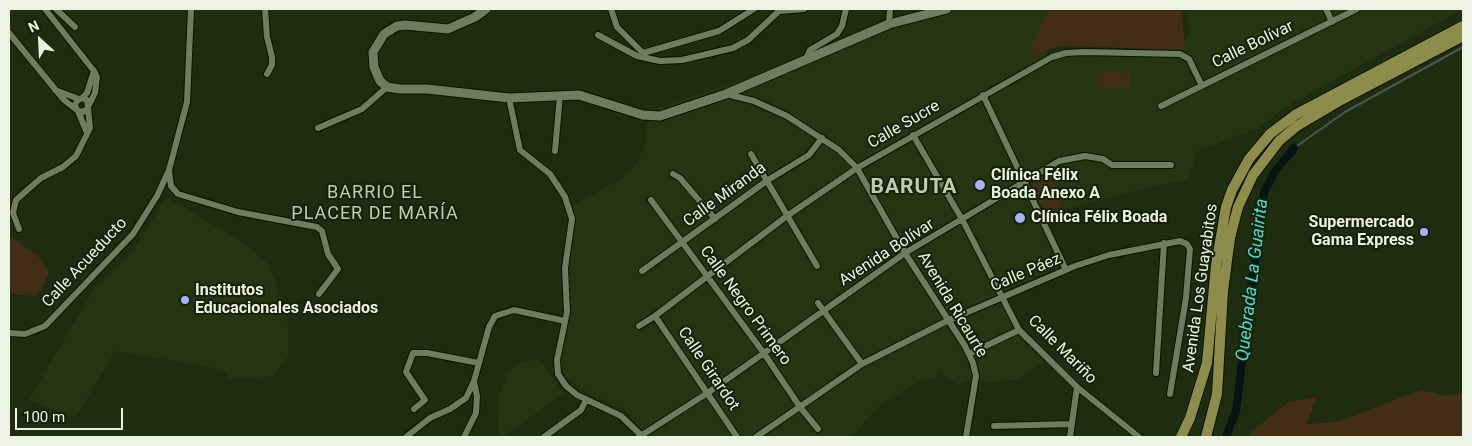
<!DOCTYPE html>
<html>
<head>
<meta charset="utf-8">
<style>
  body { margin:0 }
  #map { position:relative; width:1472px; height:446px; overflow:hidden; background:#1e2c10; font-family:Roboto,sans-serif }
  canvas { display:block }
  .frame { position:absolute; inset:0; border:10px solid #ebf4e3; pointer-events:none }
  .north { position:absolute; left:15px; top:15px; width:50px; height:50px; -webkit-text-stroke:4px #152207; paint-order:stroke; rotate:335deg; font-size:14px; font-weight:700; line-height:20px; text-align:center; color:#ebf4e3 }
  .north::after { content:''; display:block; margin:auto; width:18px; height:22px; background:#ebf4e3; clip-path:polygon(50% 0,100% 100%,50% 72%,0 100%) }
  .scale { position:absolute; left:15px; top:408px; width:108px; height:22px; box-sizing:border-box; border:2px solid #ebf4e3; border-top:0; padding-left:6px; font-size:15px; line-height:18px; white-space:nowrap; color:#ebf4e3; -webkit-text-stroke:4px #152207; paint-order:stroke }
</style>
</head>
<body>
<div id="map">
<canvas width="1472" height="446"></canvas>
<div class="frame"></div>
<div class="north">N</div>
<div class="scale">100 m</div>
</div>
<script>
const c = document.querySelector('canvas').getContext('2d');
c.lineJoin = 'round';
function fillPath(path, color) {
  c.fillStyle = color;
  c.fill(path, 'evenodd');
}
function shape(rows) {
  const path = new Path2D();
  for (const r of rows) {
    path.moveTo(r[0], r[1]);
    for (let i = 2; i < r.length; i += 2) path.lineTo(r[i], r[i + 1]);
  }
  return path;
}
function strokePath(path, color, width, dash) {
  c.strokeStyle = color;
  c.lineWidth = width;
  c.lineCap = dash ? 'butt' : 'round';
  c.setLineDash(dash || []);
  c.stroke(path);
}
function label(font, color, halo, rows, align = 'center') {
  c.font = font + ' Roboto,sans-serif';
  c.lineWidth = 4;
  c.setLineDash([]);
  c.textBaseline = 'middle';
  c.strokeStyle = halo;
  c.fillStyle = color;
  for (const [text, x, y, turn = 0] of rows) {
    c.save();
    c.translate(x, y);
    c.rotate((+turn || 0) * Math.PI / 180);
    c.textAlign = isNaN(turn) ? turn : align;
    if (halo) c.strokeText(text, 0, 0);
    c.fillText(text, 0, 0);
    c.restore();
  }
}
const built = shape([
  [948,9,1051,9,1043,44,1048,58,1056,55,1178,53,1190,32,1187,9,1463,9,1291,104,1256,129,1196,152,1189,180,1154,186,1037,217,1059,267,998,295,1017,334,1044,362,1032,371,1015,380,989,382,969,380,957,385,939,371,935,378,919,382,882,403,852,437,644,437,647,435,626,411,587,393,568,378,560,367,556,356,567,316,564,262,573,205,621,179,637,164,646,141,647,112,743,79,857,34],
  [166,197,249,246,269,265,287,312,289,355,274,376,228,379,226,370,115,351,76,417,67,416,29,399,94,289,136,247],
  [539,358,564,394,502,437,499,437,497,395,502,390,507,372,519,364]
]);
const green = shape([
  [1049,9,1182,9,1185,50,1062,46,1046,50,1034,57,1031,55,1032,44],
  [1097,71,1130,73,1129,89,1096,87],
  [1049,174,1064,205,1045,214,1033,185],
  [9,235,40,258,49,274,41,289,35,296,16,295,9,291],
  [1421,390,1447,396,1463,393,1463,437,1249,437,1252,431,1289,402,1317,397,1307,424,1337,422]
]);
const stream = shape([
  [1294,148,1345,112,1463,47]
]);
const canal = shape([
  [1226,437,1236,411,1262,202,1265,190,1276,170,1294,148]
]);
const minor = shape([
  [45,9,94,71,97,77,95,93,89,105],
  [56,9,75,27],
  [265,9,267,37,272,57,272,65,267,74],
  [611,9,617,27,645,55],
  [1326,9,1332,22],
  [889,24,890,9],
  [9,33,64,100,78,111,83,112,88,108,87,100,82,98,77,101,75,105,77,110],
  [598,35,637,56,660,61,682,60,733,48,748,40,779,11,804,9],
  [643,53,719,31,754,9],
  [806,59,810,50,837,34,842,26,846,9],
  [55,90,79,99],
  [726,94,754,101,787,116,839,150,857,168,905,253,965,346,973,363,976,376,966,437],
  [983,95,1066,270],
  [82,98,87,93,94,71],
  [509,98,520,150,550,174,565,197,572,219,565,268,567,312,557,360,558,374,566,386,577,395,621,416,643,437],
  [1161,106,1357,9],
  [78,111,87,133],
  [318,128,362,109,387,87],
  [913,135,963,221,1019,330,1077,387,1139,437],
  [555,151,560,95],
  [751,154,817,266],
  [169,171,171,186,178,194,238,212,317,227,322,231,328,254,338,269,319,294],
  [673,174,680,178,715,219],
  [651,200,763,352,800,407,818,429],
  [19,229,13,213,16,200,41,178,63,167,76,156,90,128,88,108],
  [642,271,768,180,809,155,822,138],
  [818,303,862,364],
  [655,316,737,437],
  [639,326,655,316,787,216,857,168,1052,57,1066,53,1084,52,1180,54,1189,59,1202,86],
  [9,333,25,334,45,326,133,234,157,196,169,170,187,102,191,9],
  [969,354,1019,330],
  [1156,373,1164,243],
  [414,409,425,400,406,372,413,353,427,353,479,363],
  [994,426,1072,424],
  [406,437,430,418,450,409,466,398,474,381,489,327,495,316,514,310,565,321],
  [464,437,476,413,477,396,474,382],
  [544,437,581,410,586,400],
  [639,437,709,392,905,253,1059,161,1085,156,1103,159,1112,165,1171,165],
  [756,437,862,364,947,321,1075,266,1109,255,1180,241,1187,244,1190,249,1186,298,1170,394],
  [1070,437,1077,387]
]);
const tertiary = shape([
  [486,9,475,17,448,29,405,25,397,26,384,34,373,52,374,67,380,81,387,87,400,89,427,89,509,98,579,95,643,115,660,116,726,94,889,24,947,9]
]);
const primary = shape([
  [1181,437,1190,418,1207,363,1216,265,1226,207,1232,190,1249,159,1270,134,1295,115,1463,26],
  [1206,437,1217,394,1223,291,1230,238,1238,207,1253,175,1279,141,1297,126,1341,100,1463,36]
]);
const markers = [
  [980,185,6,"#a7b1fc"],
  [1020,218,6,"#a7b1fc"],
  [1424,232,5,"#a7b1fc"],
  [185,300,5,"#a7b1fc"]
];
const streetNames = [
  ["Calle Bolívar",1253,45,-26],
  ["Calle Sucre",904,125,-30],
  ["Calle Miranda",725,195,-36],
  ["Avenida Bolívar",887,253,-33],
  ["Calle Acueducto",85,263,-47],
  ["Calle Páez",1026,273,-23],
  ["Avenida Los Guayabitos",1201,288,-82],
  ["Avenida Ricaurte",952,305,59],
  ["Calle Negro Primero",745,306,54],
  ["Calle Mariño",1062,350,45],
  ["Calle Girardot",708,369,56]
];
const poiNames = [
  ["Clínica Félix",991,176],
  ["Boada Anexo A",991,194],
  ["Clínica Félix Boada",1031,218],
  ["Supermercado",1414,223,"right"],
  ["Gama Express",1414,241,"right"],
  ["Institutos",195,291],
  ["Educacionales Asociados",195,309]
];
const neighbourhoodNames = [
  ["BARRIO EL",375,193],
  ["PLACER DE MARÍA",375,214]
];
const waterNames = [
  ["Quebrada La Guairita",1253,280,-83]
];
const districtNames = [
  ["BARUTA",914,188]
];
fillPath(built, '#243512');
fillPath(green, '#412e15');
strokePath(stream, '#495852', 2);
strokePath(canal, '#041514', 8);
strokePath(minor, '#081400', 8);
strokePath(tertiary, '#081400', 11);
strokePath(primary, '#081400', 12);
strokePath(minor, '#6d7d5e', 6);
strokePath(tertiary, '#6d7d5e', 9);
strokePath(primary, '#8d8c4a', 10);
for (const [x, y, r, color] of markers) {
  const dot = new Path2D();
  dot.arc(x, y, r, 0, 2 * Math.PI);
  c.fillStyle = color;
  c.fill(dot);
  strokePath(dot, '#152207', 2);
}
label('16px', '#ebf4e3', '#152207', streetNames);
label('bold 16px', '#ebf4e3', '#152207', poiNames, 'left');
c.letterSpacing = '1px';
label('18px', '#bccead', '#152207', neighbourhoodNames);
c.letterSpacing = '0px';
label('italic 18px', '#4bdad2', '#152207', waterNames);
c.letterSpacing = '1px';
label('bold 21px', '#bccead', '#152207', districtNames);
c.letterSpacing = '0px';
</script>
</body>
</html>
